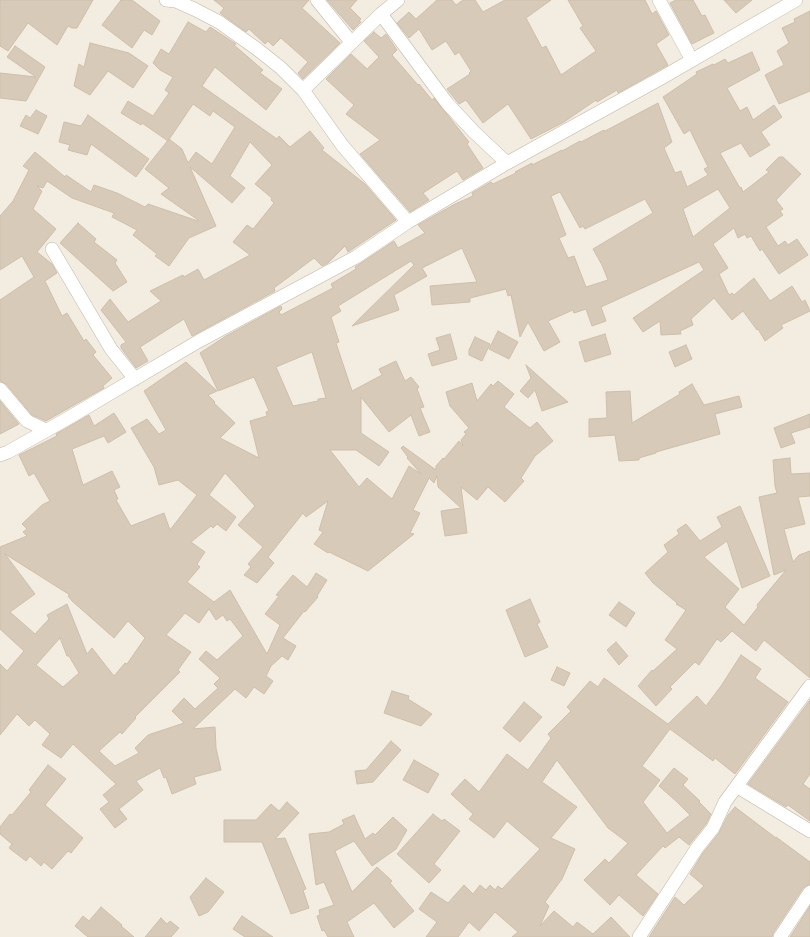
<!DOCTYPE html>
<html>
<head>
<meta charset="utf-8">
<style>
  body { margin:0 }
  canvas { display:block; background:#f2ece1 }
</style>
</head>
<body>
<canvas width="810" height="937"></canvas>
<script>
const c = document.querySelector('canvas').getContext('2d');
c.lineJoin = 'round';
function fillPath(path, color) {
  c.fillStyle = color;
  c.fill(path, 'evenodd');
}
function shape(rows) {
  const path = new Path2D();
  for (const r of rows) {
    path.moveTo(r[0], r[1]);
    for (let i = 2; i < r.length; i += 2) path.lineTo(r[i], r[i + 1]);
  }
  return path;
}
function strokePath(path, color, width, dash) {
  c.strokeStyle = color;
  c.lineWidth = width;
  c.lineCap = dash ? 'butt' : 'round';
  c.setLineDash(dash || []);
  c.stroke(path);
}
const building = shape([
  [0,0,93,0,77,28,72,28,68,26,57,45,28,23,8,51,0,46,0,0],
  [121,0,132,0,160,21,152,35,144,30,132,48,102,25,121,0],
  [214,0,309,0,302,8,340,43,303,79,298,73,308,62,281,38,273,46,268,41,265,44,249,29,246,32,220,13,224,8,214,0],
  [327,0,357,0,350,8,361,19,359,21,361,22,353,30,327,0],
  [437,0,452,0,456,5,463,0,475,0,483,12,505,0,551,0,526,18,542,48,546,46,561,75,596,51,580,28,583,26,568,0,645,0,652,14,656,11,669,35,656,44,668,65,618,93,617,90,597,102,596,100,564,122,531,139,508,104,483,123,466,100,459,104,447,89,470,74,469,73,471,71,459,52,455,55,446,41,432,50,419,29,409,38,397,23,409,12,416,19,437,0],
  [676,0,693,0,702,16,705,15,714,33,692,44,670,3,676,0],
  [724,0,752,0,736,13,724,0],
  [810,11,810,91,779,104,765,75,784,65,777,51,789,43,782,28,795,22,794,19,810,11],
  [188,22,206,32,210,27,236,44,234,45,263,70,260,73,282,89,266,110,215,67,202,86,277,139,279,136,290,147,310,131,324,148,322,150,365,184,396,220,348,252,345,246,328,263,322,266,314,258,274,288,275,291,192,336,184,319,140,347,148,361,136,368,121,348,121,345,126,342,101,310,110,299,128,322,161,301,150,291,183,275,184,277,198,269,204,280,250,255,233,242,247,225,253,229,274,203,271,200,272,198,255,184,272,165,250,142,230,176,245,188,232,203,190,167,216,226,189,238,169,266,155,256,157,254,133,235,137,230,112,217,114,213,72,198,47,181,43,188,37,186,42,191,33,209,56,229,37,252,52,264,57,273,45,281,62,316,67,313,84,341,86,339,96,352,93,355,112,378,103,386,104,388,46,421,32,415,6,384,0,381,0,300,34,277,22,256,0,270,0,216,13,201,29,170,23,166,35,152,65,177,66,175,91,192,94,185,117,193,145,207,148,204,198,221,198,220,161,194,169,188,145,169,169,139,182,149,188,163,196,152,212,164,235,127,213,111,210,116,193,104,168,141,142,123,141,125,121,113,128,101,153,116,169,93,165,90,173,77,160,70,153,63,161,49,169,54,188,22],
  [374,32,381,38,386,34,397,50,392,55,418,85,419,84,432,100,434,98,450,118,469,142,467,144,483,168,463,180,457,171,423,193,429,200,410,212,360,154,380,140,346,114,354,105,326,79,351,54,367,69,379,57,364,41,374,32],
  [90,43,129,53,148,66,133,88,108,71,90,95,74,86,79,64,84,67,90,43],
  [15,46,45,67,26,101,0,98,0,73,36,77,7,57,15,46],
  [752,52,760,70,727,88,740,111,747,107,753,120,774,105,782,117,761,132,770,145,750,157,741,143,720,153,740,188,741,187,743,192,769,172,766,170,779,157,783,157,801,174,776,200,783,209,780,211,783,215,766,227,778,246,785,241,788,245,797,239,808,255,779,274,762,249,760,251,751,236,747,238,745,234,738,238,734,228,713,244,728,268,719,274,729,295,732,293,734,295,754,278,770,301,792,286,802,302,805,300,810,311,781,325,783,328,765,341,758,329,757,330,743,311,732,320,714,298,691,319,693,325,680,331,681,334,661,335,660,321,643,332,633,318,704,270,699,262,601,307,606,321,592,326,586,309,574,313,573,310,548,321,560,342,544,351,528,322,520,337,511,295,508,296,506,289,470,298,470,302,432,305,430,286,477,282,462,248,422,268,427,276,394,295,399,310,352,326,414,265,411,261,338,306,341,311,331,317,339,342,336,343,352,391,382,375,379,369,396,361,405,381,411,377,419,387,417,389,424,407,420,408,430,432,419,436,411,415,389,432,361,397,361,433,389,452,379,466,356,450,330,450,359,487,367,478,392,499,409,466,421,474,407,458,408,457,401,448,403,446,436,470,436,466,443,458,444,459,459,441,463,446,461,440,466,434,464,432,469,428,450,406,446,392,472,383,477,401,491,384,493,386,498,381,514,394,504,407,530,428,537,422,553,441,535,456,521,478,524,481,505,502,488,487,477,500,461,487,467,533,445,536,441,511,461,508,438,487,437,476,434,483,429,478,413,510,420,513,410,533,414,534,368,571,329,552,328,553,314,544,323,532,319,530,328,501,306,517,303,513,268,557,274,563,257,583,244,575,251,567,248,564,263,547,238,525,255,506,225,473,209,495,236,517,226,531,217,524,213,528,211,526,191,542,205,552,197,564,200,567,187,582,214,602,230,590,267,654,280,625,265,614,279,596,276,595,293,575,307,587,316,573,327,580,317,596,318,597,305,612,304,611,283,638,296,646,288,660,282,656,271,666,266,676,273,681,264,694,254,687,246,698,235,689,193,729,215,727,216,748,221,770,194,777,196,784,172,794,166,777,164,778,160,768,136,781,143,790,119,809,127,819,115,828,100,809,109,802,103,795,116,784,73,744,61,758,42,745,50,734,35,720,29,726,17,714,0,735,0,664,7,671,24,651,0,629,0,547,27,536,23,532,27,529,22,524,42,505,50,501,34,473,29,476,19,455,57,436,56,434,89,415,94,426,114,413,126,432,108,443,104,436,72,449,83,485,112,471,120,487,114,490,118,499,116,500,131,526,164,513,170,530,197,495,178,480,159,485,154,467,131,428,147,419,159,434,166,430,144,391,186,362,217,391,208,395,215,402,214,403,235,423,220,438,259,458,250,421,267,416,266,412,269,411,254,377,218,391,200,353,226,336,281,306,282,309,279,312,281,315,333,288,331,284,356,269,355,267,394,241,398,248,425,233,418,225,455,204,473,196,472,193,491,182,493,184,516,173,515,172,532,163,532,165,562,150,562,151,580,141,581,142,604,130,605,131,658,103,672,142,664,148,675,173,681,171,687,187,708,175,704,169,708,167,690,130,684,134,663,97,697,74,696,72,713,64,714,65,725,59,728,63,752,52],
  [718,189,730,208,693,237,683,209,718,189],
  [560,192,580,228,583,226,585,229,645,199,653,213,593,249,602,265,608,280,586,287,574,256,568,258,559,238,566,235,551,196,560,192],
  [312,352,326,398,318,399,318,401,293,406,276,367,312,352],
  [5,554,70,595,68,596,72,601,114,638,128,621,145,638,127,664,125,663,114,676,92,648,87,654,67,604,47,615,49,619,35,634,10,612,35,594,5,554],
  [209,609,216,620,223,615,227,621,230,619,243,636,217,660,206,651,199,659,220,678,214,684,218,688,195,709,184,698,172,711,184,723,148,735,135,748,139,753,115,766,99,751,120,732,122,734,136,718,135,717,180,672,178,670,191,652,166,635,185,613,199,623,209,609],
  [60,638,67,656,69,656,79,673,63,687,36,665,60,638],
  [36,110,47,116,38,134,20,126,26,115,30,118,36,110],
  [88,115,149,159,136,177,91,144,87,155,68,150,70,145,59,142,64,122,81,126,88,115],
  [78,223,96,239,94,242,117,260,115,263,127,282,113,291,60,243,78,223],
  [498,331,518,342,509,359,489,349,498,331],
  [450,334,457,359,432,366,428,354,440,350,436,338,450,334],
  [605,334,611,354,585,362,579,342,605,334],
  [475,337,490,344,482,361,469,355,469,350,475,337],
  [686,345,692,359,675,367,669,352,686,345],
  [526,365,554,390,568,402,542,411,535,390,528,398,520,391,531,378,526,365],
  [692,384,704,405,739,396,742,407,715,414,720,434,656,452,656,453,639,458,639,460,619,461,615,435,589,437,589,419,607,418,606,392,630,391,632,423,680,394,679,392,692,384],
  [0,401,19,424,0,434,0,401],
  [810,414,810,427,791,433,795,443,781,448,774,428,810,414],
  [790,458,791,474,810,473,810,496,798,497,805,524,784,529,793,562,799,555,810,551,810,678,764,640,756,651,732,631,721,642,717,639,699,665,695,662,670,687,672,689,656,706,638,686,652,670,653,671,677,649,665,640,686,610,676,604,677,603,653,583,645,573,668,552,664,545,679,534,677,530,686,524,700,541,722,527,717,517,740,506,770,576,742,588,727,541,704,557,739,589,725,607,744,625,758,607,757,605,786,570,774,575,759,497,777,493,775,486,773,460,790,458],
  [530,599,540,622,537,624,548,647,525,657,506,610,530,599],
  [619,602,635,613,626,627,609,615,619,602],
  [616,642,628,656,619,665,607,650,616,642],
  [741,655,761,669,755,678,788,702,735,774,715,758,713,761,670,729,642,766,660,780,643,802,667,833,690,815,677,802,659,786,674,768,688,779,683,785,700,801,699,802,711,814,706,824,689,845,679,837,665,848,663,846,636,875,658,894,643,916,619,895,610,905,584,880,605,859,609,863,628,843,608,828,557,760,542,782,577,807,551,838,575,849,562,879,545,902,549,906,540,926,554,911,573,927,577,922,593,934,611,917,630,937,512,937,518,932,495,912,479,931,469,922,458,937,426,937,437,922,419,909,431,892,448,903,464,885,473,894,480,885,486,890,490,885,495,890,498,886,502,889,540,849,507,821,494,838,469,819,473,814,451,794,465,779,479,792,507,754,528,770,551,738,548,734,571,711,567,707,590,681,598,687,604,678,668,724,697,696,706,706,721,686,741,655],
  [557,667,570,673,564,686,551,680,557,667],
  [392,691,409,696,408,699,432,714,421,726,384,713,392,691],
  [810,700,810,774,803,784,810,789,810,821,788,805,786,807,748,784,810,700],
  [524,702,542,717,520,742,503,728,524,702],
  [391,741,401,750,373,782,357,784,355,771,366,770,391,741],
  [414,760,439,774,428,793,403,780,414,760],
  [48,765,66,779,45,805,83,838,71,853,68,851,52,869,44,862,41,866,30,856,26,861,9,848,12,844,0,834,0,827,10,814,12,815,31,792,29,790,48,765],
  [287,802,299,813,275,839,285,838,306,889,303,890,309,908,291,914,262,842,224,842,224,820,256,820,271,804,279,811,287,802],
  [735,807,776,838,776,837,810,862,810,884,803,888,773,933,772,937,649,937,675,897,684,905,704,886,690,874,703,853,719,833,728,815,735,807],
  [433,814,442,821,444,819,460,831,434,864,441,870,429,883,397,854,433,814],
  [354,815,365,839,373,833,375,835,393,817,407,830,396,849,372,866,354,841,335,851,352,892,377,867,392,881,390,883,414,911,394,928,374,903,347,922,354,937,328,937,324,930,322,931,317,916,320,915,319,910,334,905,324,882,316,885,309,834,329,832,344,824,342,820,354,815],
  [206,878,224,892,208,912,199,916,190,897,206,878],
  [810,906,810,937,790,937,810,906],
  [101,907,122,925,121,926,134,937,88,937,75,926,83,916,89,921,101,907],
  [242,916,273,937,245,937,233,929,242,916],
  [161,918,167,924,170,921,179,928,171,937,145,937,161,918]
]);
const street = shape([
  [166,0,176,1,194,9,219,22,257,49,281,68,303,90,342,145,408,222],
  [317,0,351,42],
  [659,0,692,60],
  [381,14,447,103,474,132,507,163],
  [303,90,381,14,398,0],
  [52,249,111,349,135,379],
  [0,389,27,421,46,430],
  [0,455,8,452,65,420,199,341,356,257,408,222,507,163,663,77,796,0],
  [738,787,810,831],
  [639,937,697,848,713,828,725,802,810,686],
  [780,937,810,892]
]);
fillPath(building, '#d7cab9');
strokePath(building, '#cfbfa9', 1);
strokePath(street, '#c0b7a6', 14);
strokePath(street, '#fff', 13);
</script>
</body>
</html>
